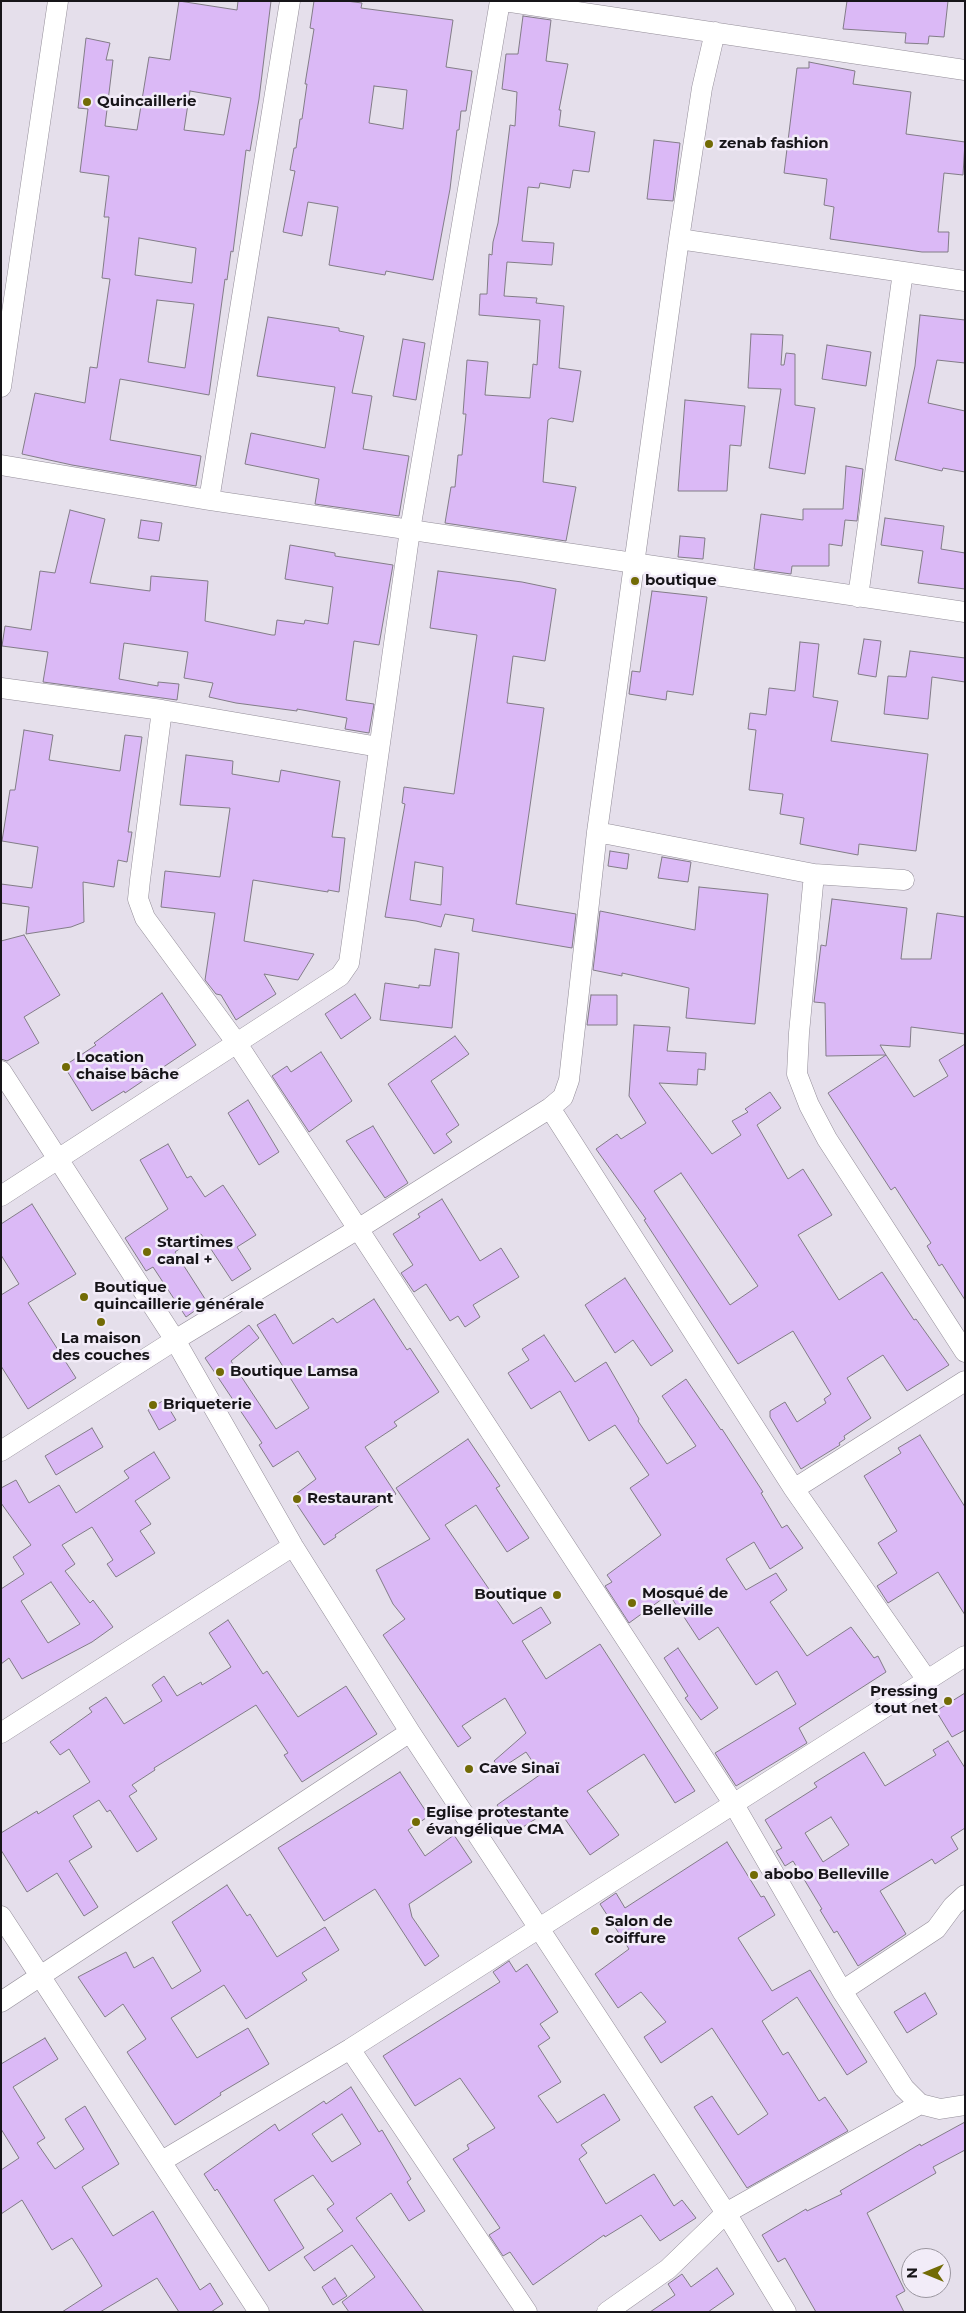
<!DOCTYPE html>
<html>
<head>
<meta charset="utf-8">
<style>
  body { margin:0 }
  #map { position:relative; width:966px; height:2313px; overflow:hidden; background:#e5dfeb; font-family:Montserrat,sans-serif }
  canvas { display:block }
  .frame { position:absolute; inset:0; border:2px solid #171519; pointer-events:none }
  .north { position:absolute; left:901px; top:2248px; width:50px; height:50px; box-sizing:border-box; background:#f2ecf8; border:1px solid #9a969f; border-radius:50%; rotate:270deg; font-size:14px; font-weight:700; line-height:20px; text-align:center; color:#171519 }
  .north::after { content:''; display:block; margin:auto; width:18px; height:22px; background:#726b05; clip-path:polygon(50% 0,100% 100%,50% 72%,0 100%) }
</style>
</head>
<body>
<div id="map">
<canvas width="966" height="2313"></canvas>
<div class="frame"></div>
<div class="north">N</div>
</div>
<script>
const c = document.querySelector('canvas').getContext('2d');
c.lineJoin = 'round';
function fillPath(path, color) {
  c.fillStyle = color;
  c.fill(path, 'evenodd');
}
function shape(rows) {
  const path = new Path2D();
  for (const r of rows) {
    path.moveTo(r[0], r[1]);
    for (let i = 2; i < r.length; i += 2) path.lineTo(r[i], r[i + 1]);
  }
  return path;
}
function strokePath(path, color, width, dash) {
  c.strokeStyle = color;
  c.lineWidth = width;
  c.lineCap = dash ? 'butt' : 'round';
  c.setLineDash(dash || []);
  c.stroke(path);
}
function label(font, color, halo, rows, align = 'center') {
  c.font = font + ' Montserrat,sans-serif';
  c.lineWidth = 5;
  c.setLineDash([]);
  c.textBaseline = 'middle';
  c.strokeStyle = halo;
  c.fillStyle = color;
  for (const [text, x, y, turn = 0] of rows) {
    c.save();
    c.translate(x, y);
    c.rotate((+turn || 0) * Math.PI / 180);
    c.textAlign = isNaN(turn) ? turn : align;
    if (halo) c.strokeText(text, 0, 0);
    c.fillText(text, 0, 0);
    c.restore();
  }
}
const building = shape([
  [179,1,237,10,238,1,271,1,259,99,250,151,246,150,233,252,231,251,227,280,225,279,209,395,120,379,110,440,201,456,196,486,72,465,22,454,35,393,85,403,90,367,97,368,110,279,102,278,109,217,104,217,109,176,80,172,88,109,78,108,86,38,110,43,106,60,113,60,105,126,137,130,149,57,170,60,179,1],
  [190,91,231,98,224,135,184,130,190,91],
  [139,238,196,248,192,283,135,275,139,238],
  [157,300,194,304,185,368,148,362,157,300],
  [314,1,346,1,362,3,361,8,453,20,446,67,472,71,466,111,461,111,459,130,457,130,450,189,433,280,386,271,385,275,329,265,338,207,308,202,302,236,283,232,295,171,290,170,294,148,296,148,300,119,302,119,307,84,305,84,314,29,310,28,314,1],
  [374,86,407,90,403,129,369,123,374,86],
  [847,1,948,1,944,37,929,36,928,44,905,43,906,33,843,29,847,1],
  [523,16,551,20,546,61,568,64,559,110,561,110,559,126,595,132,589,172,573,170,570,188,540,183,539,188,528,187,522,241,554,243,552,265,507,262,504,296,537,298,536,303,564,306,559,368,581,371,573,422,551,418,548,420,543,482,576,487,566,541,445,523,451,487,455,487,458,455,462,455,466,414,463,414,467,360,488,362,485,395,530,398,533,364,537,365,540,320,479,315,480,294,487,294,489,254,492,255,493,242,498,223,510,125,515,126,517,92,502,89,506,54,518,54,523,16],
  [809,62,855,71,853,84,911,92,906,134,965,142,963,175,944,173,938,232,949,232,948,252,922,252,830,239,834,207,824,205,827,179,784,173,797,68,809,68,809,62],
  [654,140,680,143,673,201,647,199,654,140],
  [920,315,965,320,965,363,937,360,928,403,965,411,965,472,943,468,942,471,895,460,915,366,920,315],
  [268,317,339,328,339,331,364,336,352,393,372,396,363,449,409,456,399,516,315,504,319,479,245,464,251,433,325,448,335,387,257,376,268,317],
  [751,334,783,335,781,365,784,365,786,353,795,354,795,405,815,408,805,474,769,468,781,389,748,388,751,334],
  [403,339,425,343,416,400,393,396,403,339],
  [827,345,871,352,866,386,822,379,827,345],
  [685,400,745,406,741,446,730,445,727,491,678,491,685,400],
  [846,466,863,469,857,521,845,520,842,546,829,544,829,566,792,566,791,574,754,569,761,514,803,520,803,509,843,509,846,466],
  [70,510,105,519,90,583,150,591,151,576,208,581,205,621,272,635,275,635,277,620,304,624,305,620,328,624,333,587,285,579,290,545,335,553,335,556,393,565,379,645,354,641,346,700,374,704,369,733,345,729,347,718,297,709,297,711,236,703,209,697,213,683,184,678,188,652,124,643,119,679,158,686,158,682,179,684,177,700,43,682,48,652,2,646,5,626,31,630,40,571,55,573,70,510],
  [885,518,944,526,941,549,965,553,965,589,918,583,923,551,881,545,885,518],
  [141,520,162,523,159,541,138,538,141,520],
  [680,536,705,538,703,559,678,557,680,536],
  [438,571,522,582,556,589,545,661,513,656,507,703,544,708,516,904,576,914,572,948,472,931,474,919,445,914,441,927,416,921,385,917,405,804,402,803,404,787,454,794,477,635,430,628,438,571],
  [415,862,443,867,441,905,410,900,415,862],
  [652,591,707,597,693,695,667,691,666,700,629,694,632,671,640,672,652,591],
  [864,639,881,641,876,677,858,674,864,639],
  [800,642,819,644,813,697,838,701,831,741,928,754,916,851,859,844,858,855,800,844,804,818,780,814,783,794,749,790,756,730,748,729,750,713,766,715,769,688,795,691,800,642],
  [910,651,965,658,965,682,932,677,928,719,884,714,888,676,906,677,910,651],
  [24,730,53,735,49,760,120,771,125,735,142,737,128,832,132,832,127,862,118,860,114,887,83,882,84,922,71,927,26,934,29,907,1,903,1,884,32,888,38,847,2,841,10,790,15,790,24,730],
  [186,755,233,761,232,774,279,782,281,770,340,781,332,837,345,838,339,892,328,890,328,892,253,880,244,941,314,954,298,980,264,974,276,994,236,1020,221,995,216,994,205,980,215,913,161,907,165,871,220,877,230,808,180,805,186,755],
  [610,851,629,854,627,869,608,866,610,851],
  [662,857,691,862,688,882,658,878,662,857],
  [699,887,768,894,755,1024,686,1018,689,988,622,973,622,976,593,970,600,911,695,930,699,887],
  [832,899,907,908,901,959,931,959,937,913,965,917,965,1034,911,1027,910,1047,880,1045,886,1055,826,1056,825,1003,814,1002,821,945,826,946,832,899],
  [24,935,60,995,24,1017,39,1043,7,1061,1,1059,1,941,24,935],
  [435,949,459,953,452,1028,380,1020,385,983,419,988,419,985,430,986,435,949],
  [162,993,196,1045,125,1093,124,1091,92,1111,64,1066,96,1045,94,1043,162,993],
  [355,994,371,1018,341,1039,325,1014,355,994],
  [591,995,617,995,617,1025,587,1025,591,995],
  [634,1025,670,1027,667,1051,706,1053,705,1070,698,1069,697,1085,659,1083,712,1154,741,1135,732,1121,748,1112,745,1109,770,1092,781,1108,757,1125,788,1179,803,1169,832,1215,798,1235,839,1300,882,1272,914,1320,916,1319,949,1365,907,1391,883,1355,847,1378,871,1418,844,1436,845,1439,839,1443,840,1445,801,1469,770,1417,770,1411,785,1402,797,1422,826,1403,824,1399,831,1394,793,1331,738,1364,644,1220,646,1219,596,1149,617,1134,621,1139,646,1123,629,1096,634,1025],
  [681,1173,758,1286,730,1305,654,1191,681,1173],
  [455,1036,469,1054,431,1081,459,1125,446,1134,452,1142,434,1154,388,1084,455,1036],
  [965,1044,965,1300,942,1264,939,1266,927,1246,931,1243,895,1187,891,1190,828,1093,886,1055,914,1097,948,1076,939,1060,965,1044],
  [321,1052,352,1101,309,1132,272,1076,287,1066,291,1072,321,1052],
  [248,1100,279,1152,259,1165,228,1113,248,1100],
  [373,1126,408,1183,385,1198,346,1141,373,1126],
  [168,1144,187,1178,191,1176,205,1197,223,1185,256,1235,237,1247,251,1269,232,1281,201,1234,175,1252,207,1302,186,1317,153,1267,146,1271,125,1238,168,1209,140,1160,168,1144],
  [442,1199,480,1261,501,1248,519,1277,473,1305,480,1317,465,1327,458,1316,450,1321,426,1284,414,1292,401,1273,413,1265,393,1234,420,1217,418,1214,442,1199],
  [32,1204,76,1274,28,1303,76,1378,28,1409,1,1366,1,1295,19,1284,1,1255,1,1224,32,1204],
  [625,1278,673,1351,651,1366,633,1340,615,1353,585,1305,625,1278],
  [374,1299,407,1350,410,1348,439,1392,394,1422,397,1426,365,1447,396,1494,335,1535,336,1537,324,1545,292,1497,316,1479,298,1451,273,1467,259,1445,262,1443,205,1358,249,1325,259,1338,231,1361,276,1429,309,1408,257,1325,275,1314,293,1344,333,1318,337,1323,374,1299],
  [544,1335,575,1382,606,1362,639,1419,638,1421,667,1464,696,1446,662,1396,686,1379,721,1430,722,1429,763,1492,761,1493,782,1528,787,1525,803,1548,770,1569,754,1542,726,1559,746,1590,776,1573,787,1590,770,1602,807,1656,851,1627,874,1658,878,1656,886,1672,799,1728,807,1743,736,1786,715,1753,796,1704,777,1671,756,1685,718,1627,699,1640,669,1594,629,1623,605,1586,612,1582,607,1575,661,1535,630,1488,649,1475,615,1425,589,1441,560,1391,531,1409,508,1373,529,1360,522,1349,544,1335],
  [164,1400,176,1420,159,1430,148,1410,164,1400],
  [92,1428,103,1447,56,1475,45,1456,92,1428],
  [920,1435,965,1507,965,1615,938,1572,888,1603,877,1586,897,1573,878,1543,897,1531,864,1476,901,1453,898,1448,920,1435],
  [468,1439,500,1486,496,1488,529,1538,507,1552,476,1505,445,1525,513,1624,541,1607,551,1623,522,1641,546,1679,600,1644,695,1791,675,1803,644,1754,587,1791,619,1835,590,1855,556,1806,515,1832,497,1805,541,1774,526,1752,500,1769,494,1761,526,1733,505,1698,462,1726,471,1738,458,1747,383,1635,405,1619,393,1604,376,1570,430,1539,396,1488,468,1439],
  [154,1452,170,1478,135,1501,151,1524,140,1531,155,1553,116,1577,107,1564,113,1560,92,1527,62,1545,75,1564,65,1571,90,1603,93,1600,113,1627,92,1642,22,1679,9,1658,1,1664,1,1589,24,1574,13,1557,31,1545,1,1503,1,1488,16,1480,29,1503,59,1485,76,1513,129,1478,124,1471,154,1452],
  [51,1582,80,1624,48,1643,21,1601,51,1582],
  [228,1620,263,1674,267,1671,298,1717,346,1686,377,1734,302,1782,284,1755,288,1753,256,1705,154,1768,155,1770,132,1785,137,1791,129,1796,157,1839,137,1852,110,1810,107,1812,99,1800,73,1816,92,1847,69,1861,98,1907,84,1916,57,1873,27,1892,1,1850,1,1833,37,1811,38,1814,90,1782,69,1749,60,1755,50,1742,92,1712,89,1708,106,1697,124,1724,162,1701,152,1685,164,1676,177,1696,201,1682,202,1685,231,1667,209,1633,228,1620],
  [678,1648,718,1708,701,1720,685,1698,688,1696,664,1658,678,1648],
  [965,1693,965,1730,952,1737,936,1711,965,1693],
  [948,1741,965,1768,965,1828,951,1837,958,1849,935,1864,932,1859,880,1891,906,1934,858,1966,837,1931,834,1933,820,1910,822,1909,793,1861,785,1866,776,1851,782,1848,765,1820,817,1787,814,1783,864,1752,885,1786,936,1755,933,1750,948,1741],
  [831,1817,849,1845,823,1862,805,1833,831,1817],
  [400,1772,429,1816,408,1830,425,1856,454,1835,472,1862,409,1904,412,1917,439,1956,425,1966,375,1889,324,1921,278,1848,400,1772],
  [727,1842,761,1897,764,1896,775,1915,738,1938,772,1991,810,1970,867,2062,847,2075,797,1997,762,2021,783,2055,788,2052,819,2101,825,2097,848,2131,747,2188,694,2107,712,2096,738,2135,768,2114,712,2028,661,2063,644,2037,666,2022,641,1992,618,2008,595,1974,629,1949,600,1904,616,1893,625,1908,727,1842],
  [227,1885,247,1916,250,1914,277,1957,325,1927,339,1950,302,1973,307,1980,246,2019,224,1985,171,2018,197,2058,248,2028,269,2064,220,2093,221,2095,175,2125,127,2052,146,2039,123,2004,105,2017,78,1977,126,1952,134,1968,153,1957,172,1989,201,1971,172,1922,227,1885],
  [509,1961,516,1972,527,1964,558,2012,540,2024,550,2038,538,2046,561,2082,538,2096,556,2121,557,2123,604,2094,620,2120,581,2145,587,2153,579,2159,606,2204,654,2174,674,2206,682,2200,696,2218,660,2241,641,2215,605,2237,604,2235,533,2285,510,2252,503,2256,489,2235,500,2228,453,2159,469,2149,467,2145,495,2128,460,2078,415,2106,383,2056,500,1982,493,1972,509,1961],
  [925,1993,937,2014,907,2033,894,2012,925,1993],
  [45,2038,58,2059,13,2087,45,2138,37,2143,55,2169,84,2149,65,2119,85,2106,119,2164,82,2187,113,2236,153,2211,200,2290,210,2283,223,2304,211,2312,179,2312,157,2278,100,2312,62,2312,102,2286,85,2258,72,2238,52,2250,22,2200,1,2214,1,2170,19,2158,1,2129,1,2064,45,2038],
  [351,2087,379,2132,382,2130,411,2179,407,2182,425,2211,409,2221,391,2193,356,2218,424,2312,349,2312,342,2302,375,2277,352,2245,314,2271,304,2257,343,2231,327,2209,334,2204,313,2175,274,2200,304,2248,269,2271,217,2189,215,2191,204,2174,275,2124,279,2131,324,2101,326,2104,351,2087],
  [342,2114,361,2144,332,2162,312,2134,342,2114],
  [965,2122,965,2150,933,2167,936,2173,867,2213,905,2291,896,2296,904,2312,816,2312,785,2258,778,2262,762,2235,806,2209,807,2211,842,2194,840,2191,920,2144,921,2146,965,2122],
  [717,2268,734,2294,708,2312,650,2312,675,2295,668,2284,682,2274,691,2287,717,2268],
  [335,2278,347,2296,333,2305,322,2287,335,2278]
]);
const minor = shape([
  [504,1,965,70],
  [679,239,965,281],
  [1,387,58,1],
  [1,465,209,500,965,612],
  [209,500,290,1],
  [858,597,903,272],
  [1,688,162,710,379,747],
  [162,710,140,880,138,899,145,918,236,1042,733,1803,842,1991,904,2088,920,2104,940,2109,965,2105],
  [597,832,814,874,904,880],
  [814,874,799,1033,797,1074,809,1105,827,1139,965,1352],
  [1,1071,175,1340,293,1546,410,1732,726,2213,786,2312],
  [550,1108,794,1489,927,1680],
  [1,1196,340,976,349,963,410,530,500,1],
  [1,1451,175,1340,358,1229,550,1108,563,1097,569,1080,597,832,679,239,702,88,715,32],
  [794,1489,965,1381],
  [1,1733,293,1546],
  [1,1916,259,2312],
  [842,1991,936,1929,953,1906,965,1895],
  [1,2002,410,1732],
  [350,2049,527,2312],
  [162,2161,350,2049,965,1656],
  [607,2312,668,2269,726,2213,920,2104]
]);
const markers = [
  [87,102,5,"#726b05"],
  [709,144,5,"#726b05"],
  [635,581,5,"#726b05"],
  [66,1067,5,"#726b05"],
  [147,1252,5,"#726b05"],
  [84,1297,5,"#726b05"],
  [101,1322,5,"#726b05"],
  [220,1372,5,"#726b05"],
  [153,1405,5,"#726b05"],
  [297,1499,5,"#726b05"],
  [557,1595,5,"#726b05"],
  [632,1603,5,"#726b05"],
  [948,1701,5,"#726b05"],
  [469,1769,5,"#726b05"],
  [416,1822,5,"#726b05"],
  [754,1875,5,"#726b05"],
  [595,1931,5,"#726b05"]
];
const poiNames = [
  ["Quincaillerie",97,102],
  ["zenab fashion",719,144],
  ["boutique",645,581],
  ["Location",76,1058],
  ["chaise bâche",76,1075],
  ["Startimes",157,1243],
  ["canal +",157,1260],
  ["Boutique",94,1288],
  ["quincaillerie générale",94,1305],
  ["La maison",101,1339,"center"],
  ["des couches",101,1356,"center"],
  ["Boutique Lamsa",230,1372],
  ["Briqueterie",163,1405],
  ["Restaurant",307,1499],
  ["Mosqué de",642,1594],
  ["Belleville",642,1611],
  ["Boutique",547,1595,"right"],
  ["Pressing",938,1692,"right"],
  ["tout net",938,1709,"right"],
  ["Cave Sinaï",479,1769],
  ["Eglise protestante",426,1813],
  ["évangélique CMA",426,1830],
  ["abobo Belleville",764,1875],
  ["Salon de",605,1922],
  ["coiffure",605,1939]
];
fillPath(building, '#dbb9f6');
strokePath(building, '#827c87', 1);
strokePath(minor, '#938d98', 21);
strokePath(minor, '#fff', 20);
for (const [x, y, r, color] of markers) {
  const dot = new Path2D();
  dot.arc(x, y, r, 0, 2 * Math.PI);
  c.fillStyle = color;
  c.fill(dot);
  strokePath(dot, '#f2ecf8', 2);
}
label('bold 15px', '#171519', '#f2ecf8', poiNames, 'left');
</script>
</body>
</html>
